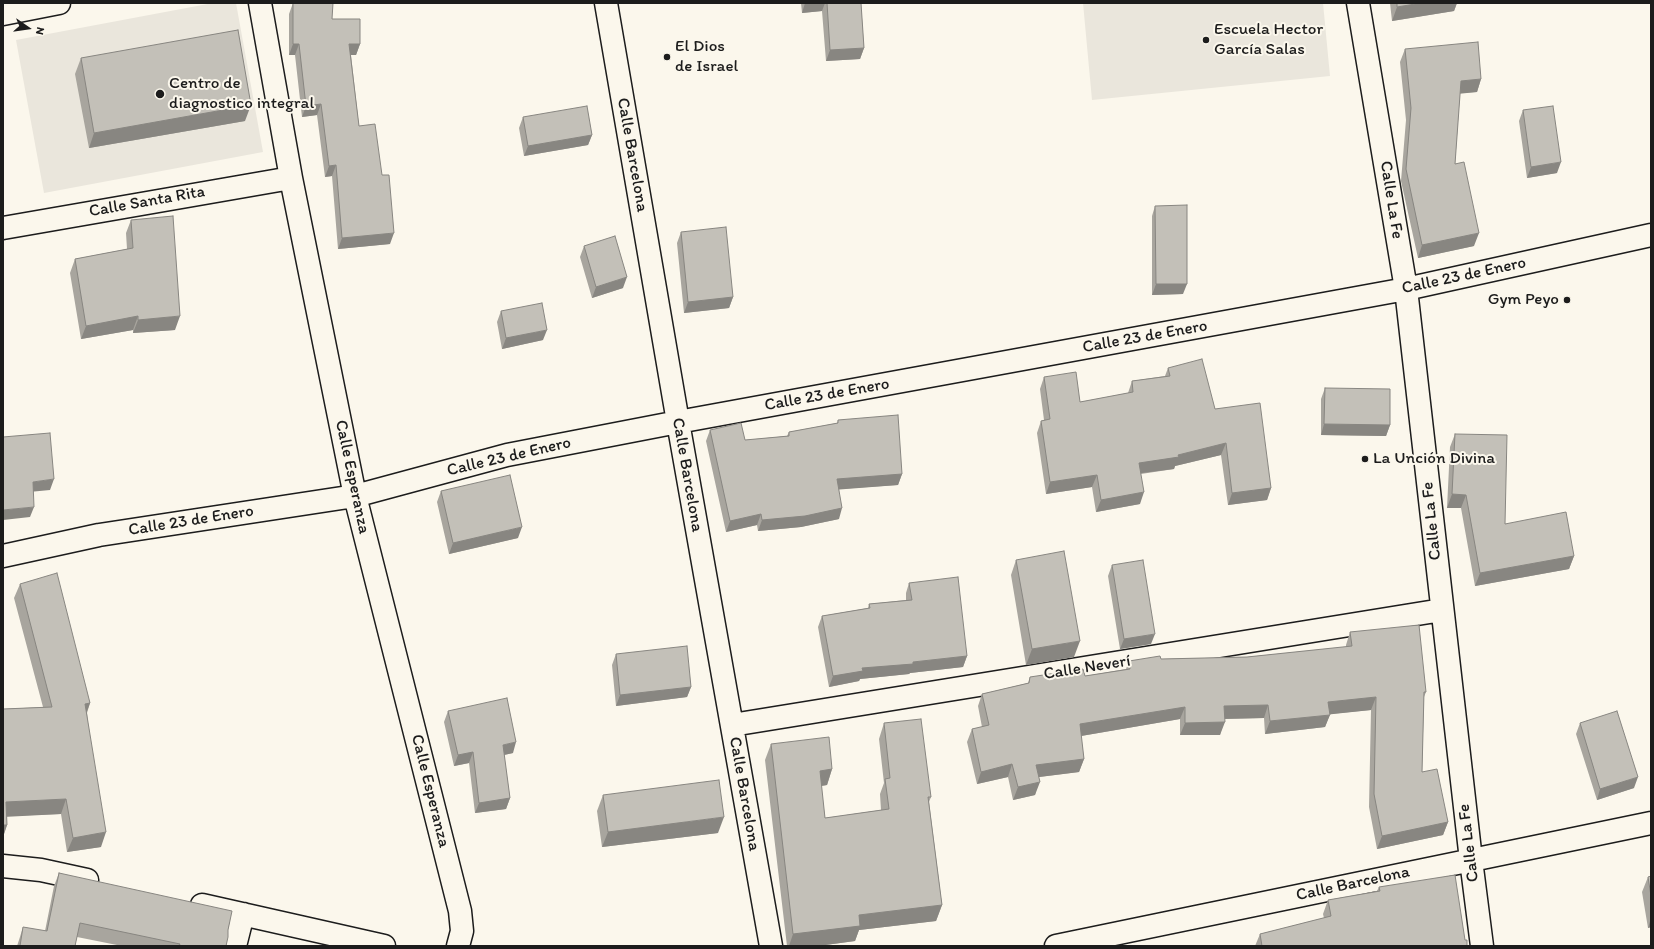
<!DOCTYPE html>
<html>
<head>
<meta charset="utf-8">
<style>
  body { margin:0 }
  #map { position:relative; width:1654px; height:949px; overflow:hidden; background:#fbf7ec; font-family:Itim,sans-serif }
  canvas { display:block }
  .frame { position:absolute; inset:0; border:4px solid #1c1c1c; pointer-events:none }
  .north { position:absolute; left:8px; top:8px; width:40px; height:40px; -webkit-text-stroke:3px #fbf7ec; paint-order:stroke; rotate:103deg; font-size:11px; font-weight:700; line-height:16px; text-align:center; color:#1c1c1c }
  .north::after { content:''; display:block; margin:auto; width:14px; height:18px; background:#1c1c1c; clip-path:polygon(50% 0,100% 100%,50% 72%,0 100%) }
</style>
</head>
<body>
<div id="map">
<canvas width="1654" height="949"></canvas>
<div class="frame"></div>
<div class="north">N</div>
</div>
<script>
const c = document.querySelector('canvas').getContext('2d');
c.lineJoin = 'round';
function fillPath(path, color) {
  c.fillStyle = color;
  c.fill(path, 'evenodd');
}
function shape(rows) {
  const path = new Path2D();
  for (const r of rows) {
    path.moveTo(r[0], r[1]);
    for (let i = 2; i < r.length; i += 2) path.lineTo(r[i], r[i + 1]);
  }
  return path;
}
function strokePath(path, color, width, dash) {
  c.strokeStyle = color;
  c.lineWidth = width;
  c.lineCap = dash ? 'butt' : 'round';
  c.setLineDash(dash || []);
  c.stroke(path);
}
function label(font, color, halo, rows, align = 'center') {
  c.font = font + ' Itim,sans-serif';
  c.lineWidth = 4;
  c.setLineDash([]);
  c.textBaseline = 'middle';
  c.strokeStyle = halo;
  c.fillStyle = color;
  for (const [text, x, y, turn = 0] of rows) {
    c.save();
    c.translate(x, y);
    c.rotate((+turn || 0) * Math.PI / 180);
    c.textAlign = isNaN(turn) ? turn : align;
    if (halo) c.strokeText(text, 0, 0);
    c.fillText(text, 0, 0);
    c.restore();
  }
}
const built = shape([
  [213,3,236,3,263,152,44,193,16,40],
  [1083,3,1323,3,1330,76,1092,100]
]);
const minor = shape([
  [260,3,291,178,355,496,460,911,462,931,458,946],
  [606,3,678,422,771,946],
  [1358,3,1406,289,1471,860,1482,946],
  [3,14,59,3],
  [3,228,291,178],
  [3,556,99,535,355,496,507,455,678,422,1406,289,1651,235],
  [732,725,1442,610],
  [3,866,41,870,87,880],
  [202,905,384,946],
  [235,946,243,914],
  [1056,946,1651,823]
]);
const wall = shape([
  [293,3,332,19,360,44,356,55,351,55,359,126,390,244,338,249,332,176,325,177,317,115,302,117,295,55,289,55,289,14],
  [801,3,861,3,864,48,860,59,826,61,822,11,802,13],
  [1390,3,1457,3,1454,11,1392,21],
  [1405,49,1481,79,1477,92,1460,93,1455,164,1474,246,1418,258,1401,181,1406,120,1400,62],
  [81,58,245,121,89,148,75,74],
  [1523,110,1557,173,1527,178,1519,121],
  [523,117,592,135,588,145,524,156,519,128],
  [1155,206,1183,294,1152,295,1152,216],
  [131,220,175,330,133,333,133,330,81,339,70,273,75,259,127,249,126,233],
  [681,232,733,297,729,308,684,313,677,243],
  [584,246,623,288,592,298,580,257],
  [501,311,543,340,502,349,497,322],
  [1168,368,1215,409,1271,488,1267,500,1228,505,1221,455,1175,466,1174,469,1141,474,1140,504,1096,512,1092,487,1046,494,1037,433,1041,421,1044,420,1040,389,1044,377,1080,402,1128,393,1132,381,1165,376],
  [1325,388,1390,425,1386,436,1321,435,1321,399],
  [838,420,902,474,898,485,839,489,839,519,801,527,758,531,757,525,726,532,706,441,710,430,745,440,787,436,789,432,837,423],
  [1455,434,1505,524,1574,556,1569,569,1475,586,1461,508,1447,508,1450,447],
  [441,491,518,538,449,554,437,502],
  [1016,560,1074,657,1026,665,1011,575],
  [1112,565,1151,644,1120,649,1108,576],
  [909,583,967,656,963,667,910,673,909,674,860,679,859,681,829,687,818,627,822,616,868,608,869,604,906,600,906,593],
  [20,584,90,703,87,713,101,847,67,852,61,814,7,816,7,825,3,837,3,709,43,707,14,598],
  [1350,632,1426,692,1424,697,1422,772,1448,822,1443,835,1377,849,1369,807,1371,710,1330,714,1325,727,1265,734,1264,718,1224,719,1220,735,1180,735,1180,719,1081,736,1084,759,1079,772,1039,777,1035,795,1013,800,1008,777,977,784,967,742,972,729,982,727,978,706,982,694,1028,683,1030,677,1085,676,1126,669,1129,661,1161,659,1247,657,1346,647,1346,645],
  [616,654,691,687,687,697,616,706,612,665],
  [448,711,513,753,504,755,510,798,506,809,475,813,469,763,454,766,444,722],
  [884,723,931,797,929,802,942,905,936,921,859,930,855,941,818,946,787,946,765,760,771,744,832,769,827,785,821,786,825,818,881,810,880,794,884,783,879,739],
  [1580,723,1634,788,1597,800,1576,734],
  [603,795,718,833,602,847,597,811],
  [59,873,228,930,226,946,122,946,77,937,75,946,17,946,19,940,23,927,45,931,54,886],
  [1651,876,1651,927,1648,928,1642,892,1648,877],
  [1379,887,1465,940,1467,946,1255,946,1260,934,1324,918,1323,914,1328,900,1377,891]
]);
const shadedWall = shape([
  [805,3,825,3,822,11,802,13],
  [1421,3,1457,3,1454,11,1392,21,1397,7],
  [293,44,299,44,295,55,289,55],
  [349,44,360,44,356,55,345,55],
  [864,48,860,59,826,61,830,50],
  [1481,79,1477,92,1457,94,1461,81],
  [321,104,317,115,302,117,306,106],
  [251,105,245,121,89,148,94,133],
  [592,135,588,145,524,156,528,146],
  [1561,162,1557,173,1527,178,1531,167],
  [336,165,332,176,325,177,329,166],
  [394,233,390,244,338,249,342,238],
  [1479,233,1474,246,1418,258,1422,245],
  [627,277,623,288,592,298,596,287],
  [1156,284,1187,284,1183,294,1152,295],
  [733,297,729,308,684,313,688,302],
  [138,316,133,330,81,339,86,326],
  [180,316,175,330,133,333,138,320],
  [547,330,543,340,502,349,506,338],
  [1324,424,1390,425,1386,436,1321,435],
  [1226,443,1221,455,1175,466,1174,469,1134,474,1139,463,1178,455],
  [902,474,898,485,833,490,837,479],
  [1097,475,1092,487,1046,494,1050,482],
  [54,479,50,490,29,492,33,482],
  [1271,488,1267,500,1228,505,1232,493],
  [1144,492,1140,504,1096,512,1101,500],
  [1452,494,1466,495,1461,508,1447,508],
  [34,507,30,517,3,520,3,510],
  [842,508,839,519,801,527,758,531,762,520],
  [761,514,757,525,726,532,730,521],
  [522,527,518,538,449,554,453,543],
  [1574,556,1569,569,1475,586,1480,573],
  [1155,634,1151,644,1120,649,1124,639],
  [1080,641,1074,657,1026,665,1032,649],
  [967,656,963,667,910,673,909,674,860,679,859,681,829,687,833,676,862,668],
  [691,687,687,697,616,706,620,695],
  [1376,697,1371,710,1324,715,1328,702],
  [90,703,85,717,85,704],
  [1268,705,1264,718,1219,719,1224,706],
  [1185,707,1180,719,1075,737,1080,724],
  [1330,715,1325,727,1265,734,1270,721],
  [1225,722,1220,735,1180,735,1185,723],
  [516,742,513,753,499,756,503,745],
  [473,752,469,763,454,766,458,755],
  [1084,759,1079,772,1031,778,1036,765],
  [1012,764,1008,777,977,784,981,772],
  [832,769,827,785,814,787,820,771],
  [1638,777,1634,788,1597,800,1600,789],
  [1040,782,1035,795,1013,800,1018,787],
  [510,798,506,809,475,813,479,803],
  [66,799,61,814,3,817,6,802],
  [724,817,718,833,602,847,608,832],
  [1448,822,1443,835,1377,849,1382,836],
  [3,825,7,825,3,837],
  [106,832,101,847,67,852,73,838],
  [942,905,936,921,859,930,855,941,818,946,789,946,793,934,859,915],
  [1651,918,1651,927,1648,928]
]);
const building = shape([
  [293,3,333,3,332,19,360,19,360,44,349,44,359,126,375,124,382,175,389,175,394,233,342,238,336,165,329,166,321,104,306,106,299,44,293,44,293,3],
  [827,3,861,3,864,48,830,50,827,3],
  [1397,3,1421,3,1397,7,1397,3],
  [238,30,251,105,94,133,81,58,238,30],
  [1478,42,1481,79,1461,81,1455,164,1464,162,1479,233,1422,245,1406,169,1411,108,1405,49,1478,42],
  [587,106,592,135,528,146,523,117,587,106],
  [1553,106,1561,162,1531,167,1523,110,1553,106],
  [1187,205,1187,284,1156,284,1155,206,1187,205],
  [173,216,180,316,138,320,138,316,86,326,75,259,133,248,131,220,173,216],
  [726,227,733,297,688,302,681,232,726,227],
  [615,236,627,277,596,287,584,246,615,236],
  [542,303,547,330,506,338,501,311,542,303],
  [1202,359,1215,409,1260,403,1271,488,1232,493,1226,443,1178,455,1179,457,1139,463,1144,492,1101,500,1097,475,1050,482,1041,421,1050,419,1044,377,1076,372,1080,402,1133,392,1132,381,1170,376,1168,368,1202,359],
  [1325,388,1390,389,1390,425,1324,424,1325,388],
  [898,415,902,474,837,479,842,508,805,516,762,520,761,514,730,521,710,430,741,423,745,440,789,436,789,432,838,423,838,420,898,415],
  [50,433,54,479,33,482,34,507,3,510,3,437,50,433],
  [1455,434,1507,435,1505,524,1566,512,1574,556,1480,573,1466,495,1452,494,1455,434],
  [510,475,522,527,453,543,441,491,510,475],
  [1064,551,1080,641,1032,649,1016,560,1064,551],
  [1143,560,1155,634,1124,639,1112,565,1143,560],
  [57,573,90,703,85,704,106,832,73,838,66,799,6,802,7,825,3,825,3,709,52,707,20,584,57,573],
  [958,577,967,656,913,662,913,664,862,668,863,671,833,676,822,616,870,608,869,604,912,600,909,583,958,577],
  [1419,625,1426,692,1424,692,1422,772,1437,769,1448,822,1382,836,1374,794,1376,697,1328,702,1330,715,1270,721,1268,705,1224,706,1225,722,1185,723,1185,707,1080,724,1084,759,1036,765,1040,782,1018,787,1012,764,981,772,972,729,989,725,982,694,1029,683,1030,677,1083,669,1085,676,1130,669,1129,661,1160,656,1161,659,1247,657,1352,646,1350,632,1419,625],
  [687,646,691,687,620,695,616,654,687,646],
  [507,698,516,742,503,745,510,798,479,803,473,752,458,755,448,711,507,698],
  [1617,711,1638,777,1600,789,1580,723,1617,711],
  [921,719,931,797,928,797,942,905,859,915,860,926,793,934,771,744,829,737,832,769,820,771,825,818,889,809,885,779,890,778,884,723,921,719],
  [719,780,724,817,608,832,603,795,719,780],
  [59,873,232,911,228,930,228,937,226,946,179,946,180,944,80,923,75,946,20,946,23,927,47,931,59,873],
  [1455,875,1465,940,1467,940,1467,946,1262,946,1260,934,1331,916,1328,900,1380,891,1379,887,1455,875],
  [1651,876,1651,896,1648,877,1651,876]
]);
const markers = [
  [1206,40,4,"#1c1c1c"],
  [667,57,4,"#1c1c1c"],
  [160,94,5,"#1c1c1c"],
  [1567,300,4,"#1c1c1c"],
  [1365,459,4,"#1c1c1c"]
];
const poiNames = [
  ["Escuela Hector",1214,30],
  ["García Salas",1214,50],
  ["El Dios",675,47],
  ["de Israel",675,67],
  ["Centro de",169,84],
  ["diagnostico integral",169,104],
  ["Gym Peyo",1559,300,"right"],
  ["La Unción Divina",1373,459]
];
const streetNames = [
  ["Calle Barcelona",632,155,80],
  ["Calle La Fe",1391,200,81],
  ["Calle Santa Rita",147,202,-10],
  ["Calle 23 de Enero",1464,276,-12],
  ["Calle 23 de Enero",1145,337,-10],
  ["Calle 23 de Enero",827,395,-10],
  ["Calle 23 de Enero",509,457,-13],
  ["Calle Barcelona",687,475,80],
  ["Calle Esperanza",352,477,78],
  ["Calle 23 de Enero",191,521,-9],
  ["Calle La Fe",1432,521,-96],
  ["Calle Neverí",1087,668,-9],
  ["Calle Esperanza",430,791,76],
  ["Calle Barcelona",744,794,80],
  ["Calle La Fe",1469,843,-97],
  ["Calle Barcelona",1353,884,-12]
];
fillPath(built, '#eae6dc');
strokePath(minor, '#1c1c1c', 25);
strokePath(minor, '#fbf7ec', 22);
fillPath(wall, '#a8a59e');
fillPath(shadedWall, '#888681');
fillPath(building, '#c3c0b8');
strokePath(building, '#888681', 1);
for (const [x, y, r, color] of markers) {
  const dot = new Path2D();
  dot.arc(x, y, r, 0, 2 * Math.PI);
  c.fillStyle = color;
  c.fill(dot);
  strokePath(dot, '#fbf7ec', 1.5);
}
label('17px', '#1c1c1c', '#fbf7ec', poiNames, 'left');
label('17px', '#1c1c1c', '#fbf7ec', streetNames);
</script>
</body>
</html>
